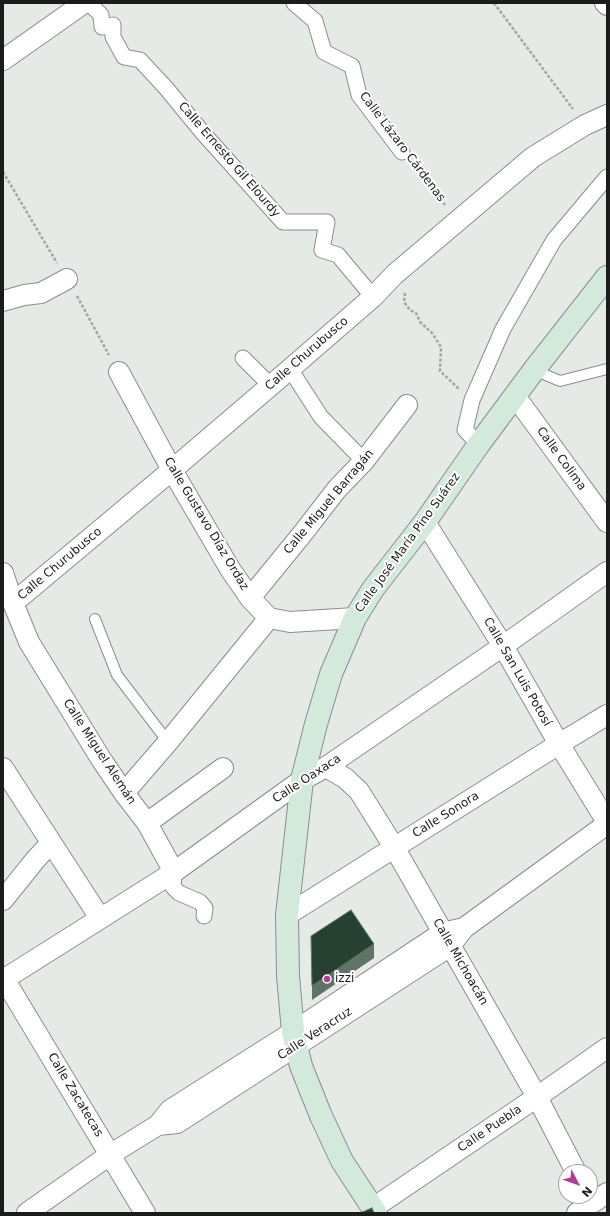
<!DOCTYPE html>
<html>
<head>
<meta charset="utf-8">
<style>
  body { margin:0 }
  #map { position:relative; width:610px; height:1216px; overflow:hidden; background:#e5eae7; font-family:"DejaVu Sans",sans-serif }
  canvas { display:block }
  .frame { position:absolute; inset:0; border:4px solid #1b1c1b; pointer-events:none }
  .north { position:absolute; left:558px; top:1164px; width:40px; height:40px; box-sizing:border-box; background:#fff; border:1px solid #a4a4a4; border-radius:50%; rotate:131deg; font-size:11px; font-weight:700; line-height:16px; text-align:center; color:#1b1c1b }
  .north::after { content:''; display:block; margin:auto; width:14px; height:18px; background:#b13c94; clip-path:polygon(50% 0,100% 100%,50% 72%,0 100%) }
</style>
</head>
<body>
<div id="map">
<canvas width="610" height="1216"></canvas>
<div class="frame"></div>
<div class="north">N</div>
</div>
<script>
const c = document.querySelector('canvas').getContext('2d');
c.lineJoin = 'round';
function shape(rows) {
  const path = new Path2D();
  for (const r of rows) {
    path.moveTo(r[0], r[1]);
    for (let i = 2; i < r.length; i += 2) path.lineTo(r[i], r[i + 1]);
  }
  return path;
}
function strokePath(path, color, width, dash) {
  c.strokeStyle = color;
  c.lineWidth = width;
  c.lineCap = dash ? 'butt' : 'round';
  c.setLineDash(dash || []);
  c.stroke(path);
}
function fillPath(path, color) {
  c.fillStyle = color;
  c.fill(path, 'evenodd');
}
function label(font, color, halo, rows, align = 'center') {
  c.font = font + ' "DejaVu Sans",sans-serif';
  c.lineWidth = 4;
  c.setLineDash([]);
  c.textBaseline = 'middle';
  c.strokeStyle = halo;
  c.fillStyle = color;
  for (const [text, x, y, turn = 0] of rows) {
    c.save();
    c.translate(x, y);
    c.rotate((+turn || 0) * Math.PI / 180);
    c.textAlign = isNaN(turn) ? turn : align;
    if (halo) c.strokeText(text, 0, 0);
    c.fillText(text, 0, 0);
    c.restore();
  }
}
const path = shape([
  [494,3,573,109],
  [412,164,445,205],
  [3,172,57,263],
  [405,293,404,302,410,310,416,313,420,322,432,333,441,347,440,371,459,389],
  [77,296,109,355]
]);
const service = shape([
  [534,370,560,381,607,369],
  [95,619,117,675,168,742]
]);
const pedestrian = shape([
  [89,3,101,15,102,27,113,25,113,37,124,57,140,60,166,88,203,133,283,222,327,222,322,250,338,255,373,297],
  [294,3,315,21,324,52,352,66,359,95,402,152],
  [243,358,271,386],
  [290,369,321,417,364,461],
  [479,444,465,430,472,400,503,329,554,240,607,177],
  [174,872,173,887,179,893,200,902,205,908,204,916]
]);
const minor = shape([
  [605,3,607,5],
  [3,60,84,3],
  [3,301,24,295,41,293,67,279],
  [119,372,172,470,230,569,250,598,269,618,290,622,355,618],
  [515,396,607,522],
  [425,522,503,646,559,744,607,822],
  [3,573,13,603,29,642,101,759,124,793,147,823,174,872],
  [250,598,303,533,337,489,364,461,407,405],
  [13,603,172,470,290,369,373,297,395,274,533,157,585,125,607,115],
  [326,767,345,778,359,791,394,847,537,1097,576,1172],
  [3,768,100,918],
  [124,793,168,742,269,618],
  [147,823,223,768],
  [3,900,36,859,51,843],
  [287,915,559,744,607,715],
  [3,977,145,1213],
  [3,980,174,872,302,780,326,767,503,646,607,572],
  [158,1125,177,1123,450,946,464,928,607,824],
  [373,1208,537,1097,607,1048],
  [27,1213,111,1154,158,1125,170,1110,293,1032,442,933,464,928],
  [577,1213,607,1193]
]);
const secondary = shape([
  [376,1213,342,1161,321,1116,301,1066,293,1032,288,976,287,915,302,780,316,724,331,674,355,618,373,589,425,522,479,444,534,370,607,277]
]);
const shadedWall = shape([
  [374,944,374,958,312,1000,312,986]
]);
const building = shape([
  [351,910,374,944,312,986,311,936,351,910],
  [372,1208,374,1213,360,1213,372,1208]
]);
const markers = [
  [327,979,4,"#b13c94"]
];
const streetNames = [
  ["Calle Lázaro Cárdenas",402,147,53],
  ["Calle Ernesto Gil Elourdy",229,160,49],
  ["Calle Churubusco",307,354,-41],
  ["Calle Colima",561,459,54],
  ["Calle Miguel Barragán",329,502,-50],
  ["Calle Gustavo Díaz Ordaz",206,524,59],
  ["Calle José María Pino Suárez",408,543,-54],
  ["Calle Churubusco",60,564,-40],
  ["Calle San Luis Potosí",517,672,60],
  ["Calle Miguel Alemán",99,752,57],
  ["Calle Oaxaca",307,779,-33],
  ["Calle Sonora",446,815,-32],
  ["Calle Michoacán",460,962,60],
  ["Calle Veracruz",315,1034,-33],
  ["Calle Zacatecas",75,1095,59],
  ["Calle Puebla",490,1129,-34]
];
const poiNames = [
  ["izzi",335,979]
];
strokePath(service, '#8a8e8c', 12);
strokePath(pedestrian, '#8a8e8c', 17);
strokePath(minor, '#8a8e8c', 22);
strokePath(secondary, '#8a8e8c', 24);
strokePath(path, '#a2a5a3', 2.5, [3, 2]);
strokePath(service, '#fff', 10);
strokePath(pedestrian, '#fff', 15);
strokePath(minor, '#fff', 20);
strokePath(secondary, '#d2e9dc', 22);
fillPath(shadedWall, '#5f7368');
fillPath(building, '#264031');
strokePath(building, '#5f7368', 1);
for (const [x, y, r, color] of markers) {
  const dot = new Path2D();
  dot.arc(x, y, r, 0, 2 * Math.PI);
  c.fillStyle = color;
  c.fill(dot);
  strokePath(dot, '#fff', 1.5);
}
label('12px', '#1b1c1b', '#fff', streetNames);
label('12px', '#1b1c1b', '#fff', poiNames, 'left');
</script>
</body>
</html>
